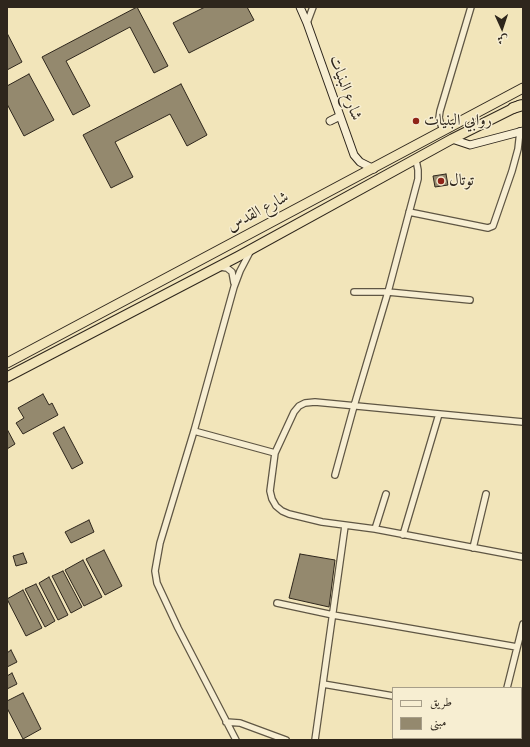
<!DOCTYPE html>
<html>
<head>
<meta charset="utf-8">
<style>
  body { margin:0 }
  #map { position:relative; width:530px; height:747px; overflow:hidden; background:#f2e5ba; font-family:"Gentium Book Plus",Amiri,serif }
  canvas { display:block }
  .frame { position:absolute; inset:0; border:8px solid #2e261c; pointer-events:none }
  .legend { position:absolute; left:392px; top:687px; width:130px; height:52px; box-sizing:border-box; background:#f7eed2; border:1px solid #a79e89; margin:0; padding:5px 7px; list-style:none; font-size:12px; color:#2e261c }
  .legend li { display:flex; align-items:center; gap:8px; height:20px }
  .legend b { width:20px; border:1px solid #a79e89 }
  .north { position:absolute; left:482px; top:8px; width:40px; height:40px; -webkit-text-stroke:3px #f7eed2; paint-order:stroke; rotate:177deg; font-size:11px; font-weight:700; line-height:16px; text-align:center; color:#2e261c }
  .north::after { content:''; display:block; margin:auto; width:14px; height:18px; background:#2e261c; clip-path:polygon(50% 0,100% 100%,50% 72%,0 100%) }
</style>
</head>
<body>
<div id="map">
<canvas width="530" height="747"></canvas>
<div class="frame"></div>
<ul class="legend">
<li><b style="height:5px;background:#f7eed2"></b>طريق</li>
<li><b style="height:11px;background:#94896e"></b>مبنى</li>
</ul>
<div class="north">ش</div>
</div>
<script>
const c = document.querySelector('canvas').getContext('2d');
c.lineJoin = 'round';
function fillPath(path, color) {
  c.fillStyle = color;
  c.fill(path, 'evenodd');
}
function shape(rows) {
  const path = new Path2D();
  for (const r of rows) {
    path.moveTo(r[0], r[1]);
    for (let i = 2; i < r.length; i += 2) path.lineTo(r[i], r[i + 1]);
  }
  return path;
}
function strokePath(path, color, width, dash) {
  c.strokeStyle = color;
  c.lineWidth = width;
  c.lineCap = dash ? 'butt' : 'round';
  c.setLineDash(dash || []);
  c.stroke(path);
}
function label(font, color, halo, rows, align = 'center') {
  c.font = font + ' "Gentium Book Plus",Amiri,serif';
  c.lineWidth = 3;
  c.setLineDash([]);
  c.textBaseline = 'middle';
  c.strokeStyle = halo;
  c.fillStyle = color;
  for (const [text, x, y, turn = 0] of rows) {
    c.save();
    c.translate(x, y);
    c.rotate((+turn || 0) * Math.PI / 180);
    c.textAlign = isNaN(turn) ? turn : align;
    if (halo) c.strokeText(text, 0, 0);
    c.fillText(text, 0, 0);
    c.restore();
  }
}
const building = shape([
  [137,7,168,66,154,73,130,27,66,61,90,106,73,115,42,57,137,7],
  [205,7,247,7,254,20,189,53,173,23,205,7],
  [7,33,22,62,7,70,7,33],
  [29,74,54,120,24,136,7,104,7,86,29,74],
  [181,84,207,135,187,146,170,114,115,142,133,177,111,188,83,135,181,84],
  [446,174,448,185,435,187,433,176,446,174],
  [43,394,49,405,52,403,58,415,23,434,16,423,24,418,18,408,43,394],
  [64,427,83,463,72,469,53,433,64,427],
  [7,429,15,444,7,449,7,429],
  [89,520,94,532,71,543,65,532,89,520],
  [104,550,122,586,105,595,86,559,104,550],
  [23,553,27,563,16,566,13,556,23,553],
  [300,554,335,560,329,607,289,598,300,554],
  [83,560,102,597,84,606,65,570,83,560],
  [63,571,82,607,71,613,52,576,63,571],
  [49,577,68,615,58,620,39,583,49,577],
  [36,584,55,621,45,627,25,589,36,584],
  [23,590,42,628,26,636,7,599,23,590],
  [11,650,17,662,7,667,7,653,11,650],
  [12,673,17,684,7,689,7,676,12,673],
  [23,693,41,729,23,739,7,708,7,701,23,693]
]);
const minor = shape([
  [307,23,313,7],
  [443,131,439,118,440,111,471,7],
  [409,212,488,228,493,226,512,171,518,149,520,131],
  [219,267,227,268,232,272,234,283],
  [354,292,388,292,470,300],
  [523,422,315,402,305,403,299,406,294,412,275,453,270,491,272,499,276,506,282,511,289,514,322,522,375,529,523,557],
  [194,431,275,453],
  [335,475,354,406,388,292,418,179,418,170,416,160],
  [375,529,386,494],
  [403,535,439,414],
  [473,548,486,494],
  [277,603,333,615,517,647],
  [323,684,393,696],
  [507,688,523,624],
  [226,722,240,723,286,740],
  [236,740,178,628,157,583,155,571,160,543,194,431,234,287,240,271,251,250],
  [315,740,345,526],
  [495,740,496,738]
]);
const secondary = shape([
  [300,7,307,23,354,155,360,162,374,169],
  [330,121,340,116],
  [452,139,470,145,523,131]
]);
const trunk = shape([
  [7,363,523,88],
  [7,377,239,256,452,139,520,105]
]);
const motorway = shape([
  [513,108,523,105]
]);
const markers = [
  [416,121,4,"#8f2418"],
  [441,181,4,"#8f2418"]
];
const streetNames = [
  ["شارع البنيات",345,88,70],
  ["شارع القدس",258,212,-28]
];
const poiNames = [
  ["روابي البنيات",424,121],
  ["توتال",449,181]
];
fillPath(building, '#94896e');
strokePath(building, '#2e261c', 1);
strokePath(minor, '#5f5644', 8);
strokePath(secondary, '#2e261c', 9);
strokePath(trunk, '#2e261c', 11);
strokePath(motorway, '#2e261c', 12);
strokePath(minor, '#f7eed2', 5.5);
strokePath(secondary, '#f7eed2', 7);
strokePath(trunk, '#f2e5ba', 9);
strokePath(motorway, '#f2e5ba', 10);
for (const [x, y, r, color] of markers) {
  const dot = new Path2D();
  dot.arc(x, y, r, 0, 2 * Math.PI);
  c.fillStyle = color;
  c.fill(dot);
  strokePath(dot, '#f7eed2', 1.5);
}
label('16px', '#2e261c', '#f7eed2', streetNames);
label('16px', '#2e261c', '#f7eed2', poiNames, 'left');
</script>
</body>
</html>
